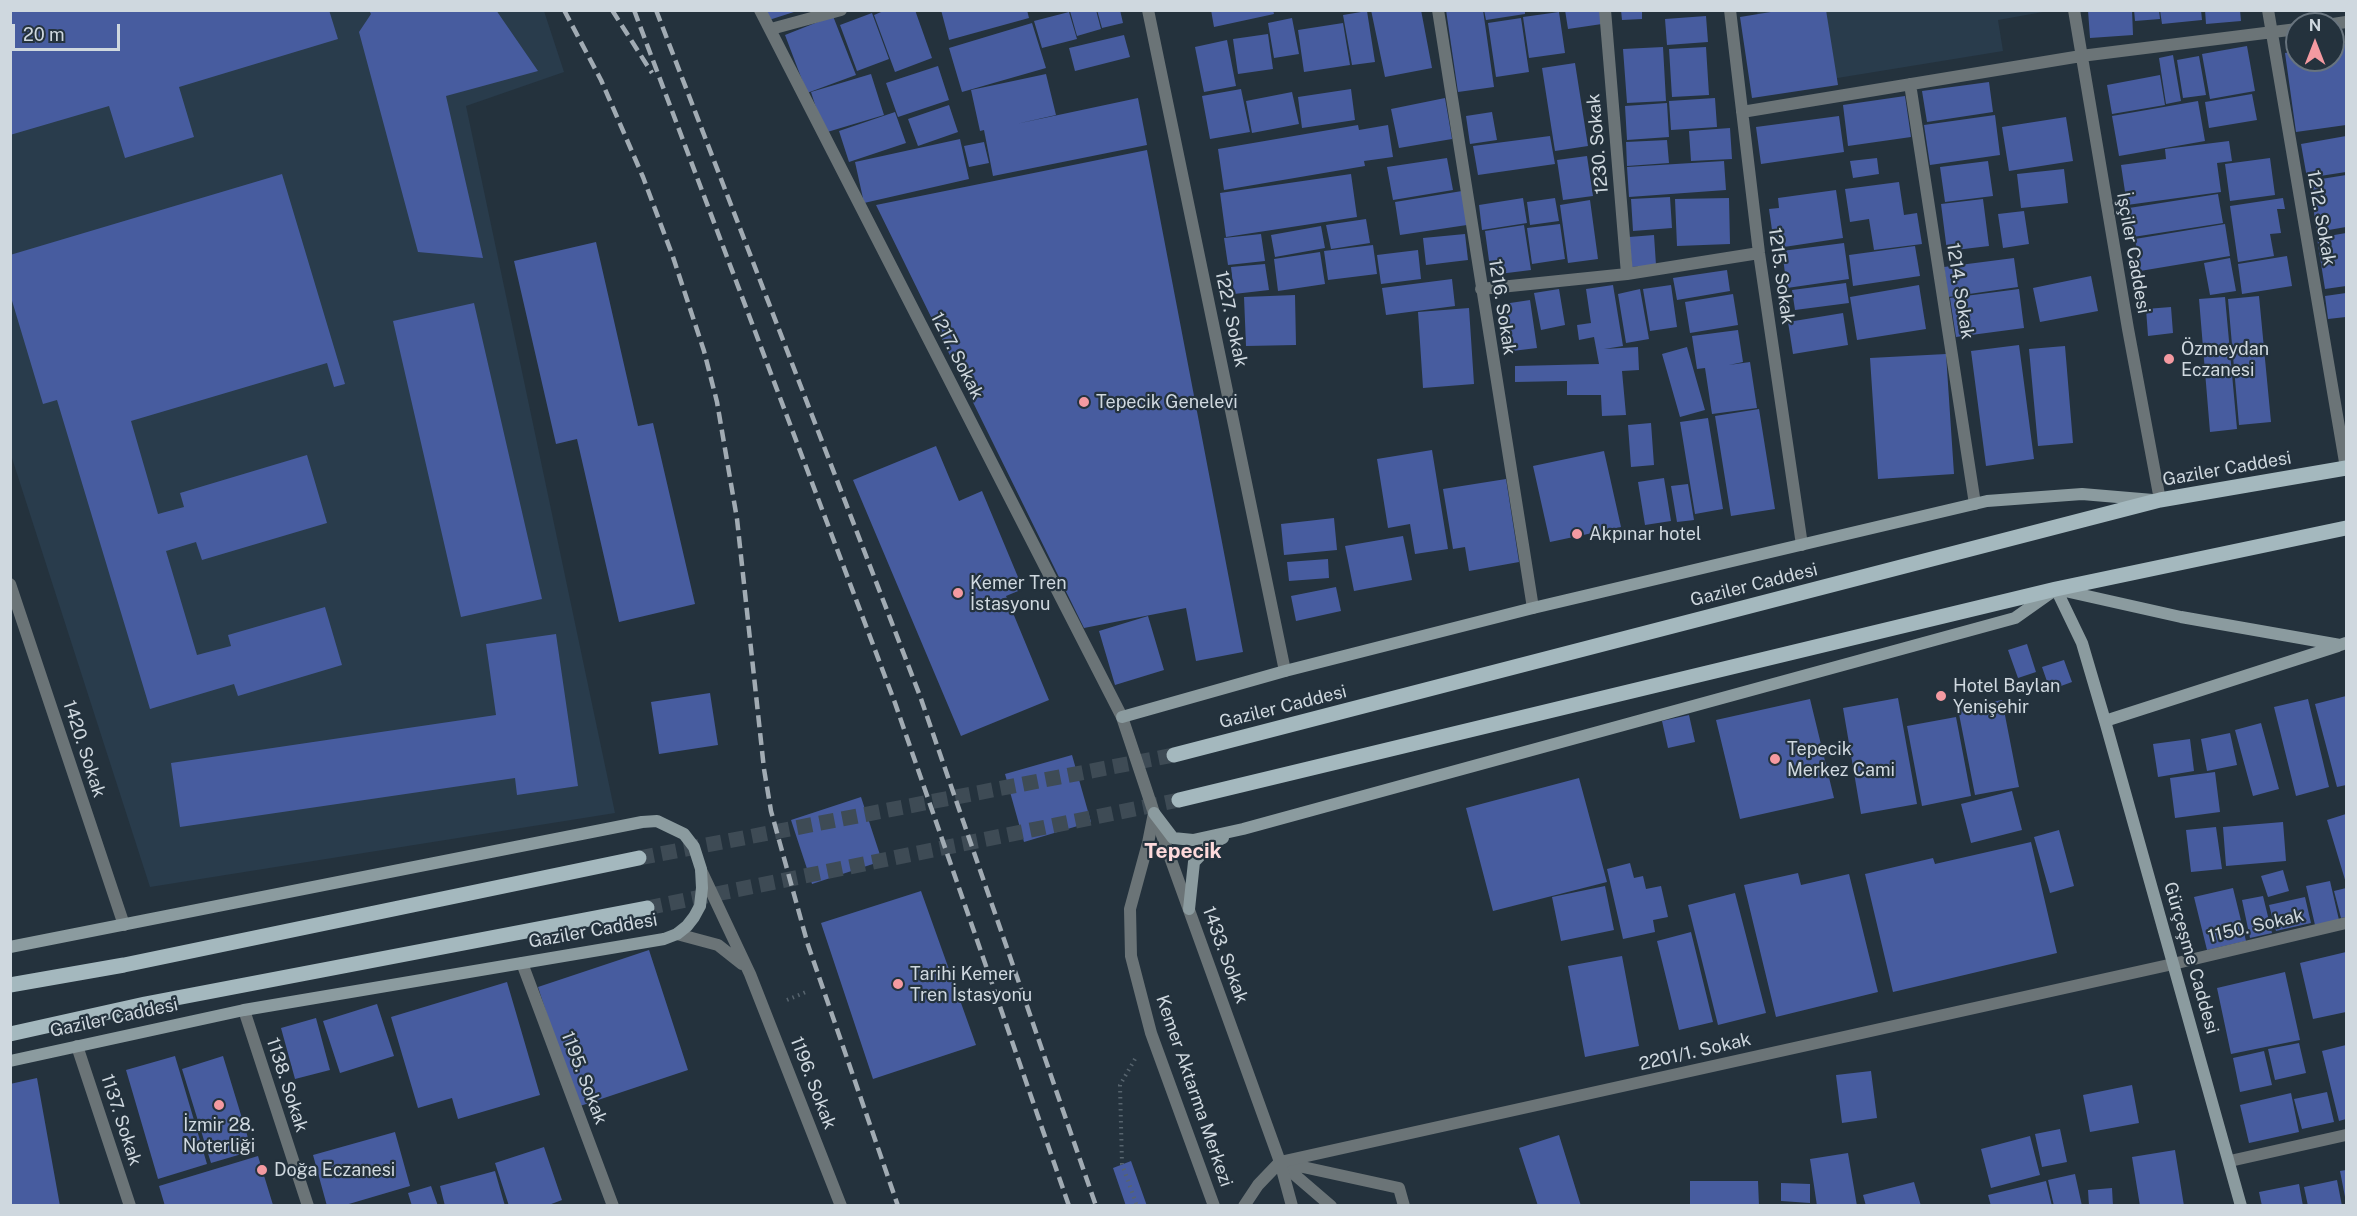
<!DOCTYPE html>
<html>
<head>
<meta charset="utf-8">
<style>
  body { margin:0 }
  #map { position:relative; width:2357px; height:1216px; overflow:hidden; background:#24323d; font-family:"Public Sans",sans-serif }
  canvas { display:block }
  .frame { position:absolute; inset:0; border:12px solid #cfd8df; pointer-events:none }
  .north { position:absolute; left:2285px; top:12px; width:60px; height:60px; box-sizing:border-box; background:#24323d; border:2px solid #68747e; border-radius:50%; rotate:0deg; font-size:16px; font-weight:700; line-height:24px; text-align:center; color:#cfd8df }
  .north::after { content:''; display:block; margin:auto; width:21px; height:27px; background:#f49aa1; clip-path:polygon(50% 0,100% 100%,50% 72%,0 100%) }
  .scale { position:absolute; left:12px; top:24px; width:108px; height:27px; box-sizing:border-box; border:3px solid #cfd8df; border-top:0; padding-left:8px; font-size:18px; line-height:21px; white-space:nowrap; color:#cfd8df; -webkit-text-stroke:4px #24323d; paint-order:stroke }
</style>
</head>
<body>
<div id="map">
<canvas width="2357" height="1216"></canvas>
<div class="frame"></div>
<div class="north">N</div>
<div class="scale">20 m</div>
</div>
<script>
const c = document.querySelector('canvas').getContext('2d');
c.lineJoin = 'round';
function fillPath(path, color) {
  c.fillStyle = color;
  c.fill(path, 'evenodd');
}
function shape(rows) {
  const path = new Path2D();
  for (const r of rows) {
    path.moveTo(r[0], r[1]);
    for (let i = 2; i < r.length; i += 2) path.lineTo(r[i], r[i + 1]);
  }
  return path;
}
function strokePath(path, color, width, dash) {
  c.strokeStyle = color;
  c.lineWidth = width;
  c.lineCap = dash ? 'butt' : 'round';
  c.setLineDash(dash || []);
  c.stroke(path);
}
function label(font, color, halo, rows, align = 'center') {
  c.font = font + ' "Public Sans",sans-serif';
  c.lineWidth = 4.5;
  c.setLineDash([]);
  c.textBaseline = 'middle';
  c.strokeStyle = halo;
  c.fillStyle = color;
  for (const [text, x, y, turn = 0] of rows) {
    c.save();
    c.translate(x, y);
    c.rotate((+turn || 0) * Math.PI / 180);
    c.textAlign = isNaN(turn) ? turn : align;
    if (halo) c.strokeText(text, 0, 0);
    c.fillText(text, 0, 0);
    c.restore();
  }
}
const built = shape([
  [2043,10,2043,12,1998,20,2003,51,1770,89,1757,11],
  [10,11,544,11,564,72,466,106,615,813,150,887,11,455]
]);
const building = shape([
  [10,10,329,10,338,39,179,87,194,137,125,158,109,106,10,135],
  [369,10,496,10,538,71,446,96,483,258,418,252,359,32,371,14],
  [766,10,797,10,797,11,769,20],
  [886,10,915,10,932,58,895,72,874,15],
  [941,10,1027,10,1029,18,949,40],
  [1096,10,1101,29,1077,36,1070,11],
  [1097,10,1120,10,1123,23,1102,28],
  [1211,10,1273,10,1274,14,1214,27],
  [1371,10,1421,10,1432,68,1385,77],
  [1446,10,1483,10,1494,87,1458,92],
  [1484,10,1525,10,1525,14,1486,20],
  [1565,10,1600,10,1602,24,1568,29],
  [1621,10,1642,10,1642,19,1622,20],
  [1783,10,1826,10,1838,85,1752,98,1740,17],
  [2088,10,2132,10,2133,35,2090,38],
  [2134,10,2159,10,2160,19,2135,21],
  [2160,10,2201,10,2202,20,2162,24],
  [2205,10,2240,10,2241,21,2206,24],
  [1367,11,1375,62,1352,65,1343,15],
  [1069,12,1077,39,1042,48,1034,21],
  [1559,12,1565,53,1529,58,1523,17],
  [872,13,889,59,857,71,840,25],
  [833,16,856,75,807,93,785,35],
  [1706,16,1708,42,1667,45,1665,19],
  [1292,18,1299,54,1274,58,1268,23],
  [1521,18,1529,72,1496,77,1488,23],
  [1032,23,1046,68,962,92,949,48],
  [1343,23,1350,65,1304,72,1298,30],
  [1268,34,1273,69,1238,74,1233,39],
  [1124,35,1130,57,1075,71,1069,48],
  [1227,40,1236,86,1204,92,1195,47],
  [2346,44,2346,125,2296,132,2285,53,2297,51,2297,60,2333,60,2333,46],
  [2247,46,2255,91,2210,99,2202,54],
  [1663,47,1666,101,1627,103,1623,49],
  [1706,47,1709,95,1672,97,1669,49],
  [2173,55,2181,101,2166,104,2159,58],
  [2199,56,2206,95,2183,98,2177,60],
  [1575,63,1588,146,1555,151,1542,68],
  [938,66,949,100,898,117,886,83],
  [871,74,884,115,824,133,811,92],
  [1046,74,1056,115,1016,124,1138,98,1147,145,993,176,984,130,980,131,971,90],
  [2160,75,2165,105,2112,114,2107,85],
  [1989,82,1993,112,1927,122,1922,91],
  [1241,89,1250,132,1210,139,1202,96],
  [1351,89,1355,120,1302,128,1298,97],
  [1292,92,1299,124,1252,133,1246,101],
  [2252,94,2257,120,2209,128,2205,102],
  [1905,96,1911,137,1848,146,1843,105],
  [1445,98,1452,139,1399,148,1391,109],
  [1715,98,1717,127,1671,130,1669,101],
  [2198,101,2205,141,2119,156,2112,116],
  [1667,103,1669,137,1627,140,1625,106],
  [949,105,958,132,918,146,908,119],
  [895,112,906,143,849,162,839,131],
  [1492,112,1497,140,1470,144,1466,116],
  [1995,115,2000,155,1930,165,1924,125],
  [1839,116,1844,152,1761,164,1756,127],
  [2066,117,2073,161,2009,171,2002,127],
  [1358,125,1359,130,1388,125,1393,157,1364,161,1365,166,1224,190,1218,149],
  [1730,128,1732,159,1691,161,1689,131],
  [1550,136,1555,164,1478,175,1473,146],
  [2346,136,2346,172,2307,178,2301,144],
  [960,139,969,179,864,203,855,162],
  [1667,140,1669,163,1627,166,1626,142],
  [2229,141,2232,161,2217,163,2221,192,2127,205,2121,165,2166,159,2165,149],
  [984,142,989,163,969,167,964,146],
  [1147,150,1243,652,1196,661,1186,608,1084,628,876,205],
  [1587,156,1593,196,1563,200,1557,160],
  [1447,158,1453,190,1393,200,1387,167],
  [1877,158,1879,174,1853,178,1850,161],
  [2270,158,2275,195,2230,201,2225,164],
  [1724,161,1726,190,1629,197,1627,167],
  [1988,161,1993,196,1945,202,1940,167],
  [2064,169,2068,203,2021,208,2017,174],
  [282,174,345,384,334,387,327,363,131,421,158,514,184,507,180,493,307,455,327,523,202,560,196,542,166,551,197,655,231,646,228,635,325,607,342,665,238,696,234,684,150,709,57,400,43,404,10,294,10,255],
  [1351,174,1357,217,1226,237,1220,193],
  [2346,175,2346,227,2317,232,2309,181],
  [1899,182,1904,215,1917,213,1922,244,1874,250,1869,219,1850,222,1845,189],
  [1836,190,1843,238,1784,247,1784,242,1774,244,1769,209,1779,208,1778,198],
  [1462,191,1467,225,1400,235,1395,202],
  [2218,194,2223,223,2133,237,2129,208],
  [1670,197,1672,228,1633,231,1631,199],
  [1523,198,1527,223,1482,230,1479,205],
  [1555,198,1559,221,1530,225,1527,202],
  [1729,198,1730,244,1677,246,1675,199],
  [2283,198,2285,209,2277,209,2281,233,2270,234,2274,256,2238,262,2230,206],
  [1983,199,1989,246,1947,251,1941,204],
  [1590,200,1598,259,1568,263,1560,205],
  [2024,211,2029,244,2003,248,1998,214],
  [1366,219,1370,243,1331,249,1326,225],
  [1560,224,1565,259,1532,264,1527,228],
  [2225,224,2230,256,2140,271,2135,239],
  [1524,225,1531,270,1491,275,1485,231],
  [1321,226,1325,248,1275,257,1271,235],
  [2346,233,2346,286,2325,289,2317,238],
  [1261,234,1265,261,1228,265,1224,238],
  [1465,234,1468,260,1426,265,1423,238],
  [1654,235,1656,265,1632,267,1629,237],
  [596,242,638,426,653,423,695,604,619,622,577,439,556,444,514,261],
  [1844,243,1849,279,1787,288,1782,251],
  [1373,245,1377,274,1328,280,1324,251],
  [1915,246,1920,276,1853,286,1849,255],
  [1418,250,1421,279,1381,284,1377,255],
  [1320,252,1325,284,1278,291,1274,259],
  [2287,256,2292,286,2242,294,2238,264],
  [2014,258,2018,287,1948,297,1944,267],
  [2230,258,2236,291,2210,295,2204,263],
  [1265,264,1269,290,1234,294,1231,267],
  [1727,270,1730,291,1677,300,1673,278],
  [2091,276,2098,311,2040,322,2033,288],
  [1452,279,1455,306,1386,315,1382,288],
  [1846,283,1849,303,1795,310,1792,290],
  [1613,285,1623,346,1604,349,1638,347,1639,370,1622,371,1626,415,1602,416,1601,395,1567,395,1567,381,1515,382,1515,366,1599,364,1594,337,1579,340,1577,325,1591,323,1586,289],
  [1671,285,1677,327,1650,331,1643,289],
  [1919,285,1926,329,1857,340,1850,297],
  [1559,289,1565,325,1541,330,1534,293],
  [1640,289,1649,339,1626,343,1618,294],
  [2019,289,2024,328,1956,337,1950,298],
  [2346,293,2346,317,2328,319,2325,296],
  [1733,294,1738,325,1690,333,1685,302],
  [1295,295,1296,345,1246,346,1244,297],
  [2259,296,2271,422,2239,425,2228,299],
  [2225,297,2237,429,2210,432,2199,299],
  [1530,300,1537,348,1504,352,1497,305],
  [474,303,542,599,461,617,393,321],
  [2171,307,2173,333,2148,336,2146,309],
  [1469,308,1474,384,1423,388,1418,312],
  [1843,313,1848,345,1793,354,1788,322],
  [1738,330,1743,362,1729,365,1750,362,1757,408,1712,414,1705,368,1697,369,1692,336],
  [2019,345,2034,459,1986,466,1971,351],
  [2065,346,2073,443,2038,446,2029,349],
  [1687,347,1705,410,1680,417,1662,354],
  [1946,354,1954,474,1878,479,1870,358],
  [1759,409,1775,509,1731,516,1715,416],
  [1708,418,1723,509,1695,514,1680,422],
  [1651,423,1654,465,1631,467,1628,425],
  [936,446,959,501,982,491,1023,589,1006,596,1049,700,961,736,853,480],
  [1432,450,1448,549,1415,554,1410,524,1388,528,1377,459],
  [1604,451,1621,527,1550,542,1533,466],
  [1664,478,1671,521,1645,525,1638,482],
  [1506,479,1519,562,1469,571,1465,547,1453,549,1443,489],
  [1688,484,1694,520,1677,522,1671,486],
  [1334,518,1337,550,1284,555,1281,524],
  [1403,536,1412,580,1354,591,1345,546],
  [1328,559,1329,578,1289,581,1287,562],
  [1336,587,1341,611,1296,621,1291,596],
  [1148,616,1164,670,1115,685,1099,631],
  [556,634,578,786,517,795,515,778,180,827,171,763,496,715,486,644],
  [2027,644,2036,672,2018,678,2008,650],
  [2064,660,2072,682,2050,690,2042,667],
  [710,693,718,745,659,754,651,702],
  [2346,696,2346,785,2337,787,2315,704],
  [1898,698,1917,804,1861,814,1843,708],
  [1810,699,1834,798,1740,819,1716,720],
  [2308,699,2329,787,2296,796,2274,707],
  [2002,700,2019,787,1975,795,1958,709],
  [1689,715,1695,742,1668,748,1662,721],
  [1956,717,1971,796,1922,806,1907,726],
  [2261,723,2279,789,2253,796,2235,730],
  [2230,733,2237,765,2207,771,2201,739],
  [2190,739,2194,771,2158,777,2153,744],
  [1072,755,1091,822,1024,842,1005,774],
  [2215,772,2220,812,2175,818,2170,778],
  [1579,778,1607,882,1493,911,1466,808],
  [2012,791,2022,830,1971,843,1961,804],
  [861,797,882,861,812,884,791,820],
  [2346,814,2346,883,2327,820],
  [2283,822,2286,861,2226,866,2223,827],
  [2216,827,2222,869,2191,872,2186,830],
  [2059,830,2074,886,2050,893,2034,837],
  [2031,842,2057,953,1893,992,1865,874,1933,858,1935,864],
  [1630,863,1634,878,1643,876,1646,889,1661,886,1668,917,1653,920,1655,932,1623,939,1607,869],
  [2283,870,2289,891,2268,897,2261,876],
  [1798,873,1801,885,1849,874,1878,992,1776,1017,1744,885],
  [2330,881,2339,920,2315,925,2306,886],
  [1605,886,1614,930,1561,941,1552,897],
  [2233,888,2246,941,2207,950,2194,897],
  [2346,888,2346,917,2341,918,2334,891],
  [921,891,976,1045,873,1079,821,923],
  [1735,893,1766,1013,1718,1025,1688,905],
  [2263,896,2272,933,2250,938,2242,900],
  [2305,897,2311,923,2276,931,2269,905],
  [1691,932,1713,1022,1679,1030,1657,941],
  [649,950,688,1070,577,1107,538,987],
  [2346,952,2346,1012,2313,1019,2300,963],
  [1622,956,1639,1046,1585,1057,1568,966],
  [2285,972,2300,1040,2231,1054,2217,988],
  [507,982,540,1095,458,1119,452,1098,418,1108,391,1017],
  [377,1004,394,1056,340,1073,323,1021],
  [316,1018,330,1070,295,1079,281,1028],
  [2299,1043,2306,1073,2275,1080,2268,1049],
  [2346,1045,2346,1119,2339,1121,2322,1051],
  [2264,1051,2272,1085,2240,1092,2233,1058],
  [175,1056,207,1164,158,1179,126,1070],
  [223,1056,252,1151,211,1163,182,1069],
  [1871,1071,1877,1118,1842,1123,1836,1075],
  [37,1078,60,1206,10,1206,10,1084],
  [2132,1085,2139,1123,2090,1132,2083,1095],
  [2327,1092,2334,1122,2302,1129,2294,1099],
  [2291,1093,2299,1132,2249,1143,2240,1105],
  [2060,1129,2067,1162,2042,1167,2035,1134],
  [395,1132,410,1186,342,1206,327,1206,313,1155],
  [1559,1135,1581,1206,1538,1206,1519,1148],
  [2030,1136,2040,1175,1991,1188,1981,1149],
  [544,1147,562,1200,546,1206,509,1206,495,1163],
  [2175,1150,2184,1206,2140,1206,2132,1157],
  [1848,1153,1857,1206,1817,1206,1810,1159],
  [258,1156,273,1205,165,1206,159,1186],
  [1131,1161,1147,1206,1126,1206,1113,1168],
  [2346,1170,2346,1197,2345,1197,2340,1171],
  [495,1171,505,1206,445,1206,440,1186],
  [2075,1174,2082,1206,2054,1206,2048,1180],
  [2337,1180,2342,1206,2308,1206,2304,1187],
  [1690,1181,1758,1181,1759,1206,1690,1206],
  [2046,1181,2052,1206,1991,1206,1988,1195],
  [1914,1182,1921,1206,1866,1206,1863,1195],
  [1781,1183,1810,1184,1810,1203,1781,1201],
  [2299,1184,2303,1206,2262,1206,2259,1192],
  [431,1186,438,1206,412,1206,408,1193],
  [2112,1188,2113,1206,2089,1206,2088,1190]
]);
const primaryTunnel = shape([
  [639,858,1174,755],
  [647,908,1179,800]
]);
const path = shape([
  [787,1000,806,992],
  [1135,1059,1120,1085,1122,1164,1137,1206]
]);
const lane = shape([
  [1154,813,1148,843,1130,909,1131,956,1151,1033,1214,1206],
  [1280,1162,1399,1188,1404,1206],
  [1281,1163,1331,1206]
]);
const street = shape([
  [760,10,1122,717,1154,813,1280,1162,1292,1206],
  [1148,10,1285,671],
  [1438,10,1533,608],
  [1605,10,1627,274],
  [1730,10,1759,253,1802,545],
  [2074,10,2128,329,2160,500],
  [2268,10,2346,468],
  [2333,24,2346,22],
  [771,29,841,10],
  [1910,84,1975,504],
  [1742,112,2081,56,2297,29],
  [1481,289,1627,274,1759,253],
  [10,584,124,925],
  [701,870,750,974,841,1206],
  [677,934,718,945,742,964],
  [522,963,613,1206],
  [244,1010,308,1206],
  [77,1046,130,1206],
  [2230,1161,2346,1135],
  [1244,1206,1258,1185,1280,1162,2173,964,2346,923]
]);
const secondary = shape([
  [2056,589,2082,643,2105,721,2338,646],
  [1122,717,1285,671,1533,608,1987,501,2082,494,2153,500],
  [2105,721,2241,1206],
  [1154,813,1173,838,1193,840,1243,829,2015,618,2056,589,2181,617,2340,645,2346,643],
  [1189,909,1194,862,1212,843,1223,838],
  [10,947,642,822,657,821,684,834,694,847,701,869,702,888,700,906,694,917,687,926,677,934,664,939,244,1010,10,1061]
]);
const primary = shape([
  [1174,755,2160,500,2346,468],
  [1179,800,2056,589,2346,528],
  [10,985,124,965,639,858],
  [10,1034,145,1004,647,908]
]);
const rail = shape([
  [564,10,601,80,643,177,673,257,704,351,717,402,737,519,764,769,771,811,808,945,898,1206],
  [612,10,652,73],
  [634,10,895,703,1069,1206],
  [656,10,920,696,1096,1206]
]);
const markers = [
  [2169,359,6,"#f49aa1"],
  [1084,402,6,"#f49aa1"],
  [1577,534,6,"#f49aa1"],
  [958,593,6,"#f49aa1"],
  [1941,696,6,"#f49aa1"],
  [1775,759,6,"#f49aa1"],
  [898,984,6,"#f49aa1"],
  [219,1105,6,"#f49aa1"],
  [262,1170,6,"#f49aa1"]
];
const streetNames = [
  ["1230. Sokak",1598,144,-95],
  ["1212. Sokak",2321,218,80],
  ["İşçiler Caddesi",2133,253,80],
  ["1215. Sokak",1781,276,82],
  ["1214. Sokak",1960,291,81],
  ["1216. Sokak",1502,307,81],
  ["1227. Sokak",1231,319,78],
  ["1217. Sokak",957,356,63],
  ["Gaziler Caddesi",2227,469,-10],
  ["Gaziler Caddesi",1754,585,-14],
  ["Gaziler Caddesi",1283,707,-14],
  ["1420. Sokak",84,749,72],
  ["1150. Sokak",2256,926,-13],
  ["Gaziler Caddesi",593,931,-10],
  ["1433. Sokak",1225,955,70],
  ["Gürçeşme Caddesi",2191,958,74],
  ["Gaziler Caddesi",114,1018,-12],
  ["2201/1. Sokak",1695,1052,-13],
  ["1195. Sokak",584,1078,69],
  ["1196. Sokak",813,1083,69],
  ["1138. Sokak",287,1085,72],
  ["Kemer Aktarma Merkezi",1194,1091,71],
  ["1137. Sokak",121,1120,72]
];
const poiNames = [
  ["Özmeydan",2181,349],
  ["Eczanesi",2181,370],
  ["Tepecik Genelevi",1096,402],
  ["Akpınar hotel",1589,534],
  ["Kemer Tren",970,583],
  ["İstasyonu",970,604],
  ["Hotel Baylan",1953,686],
  ["Yenişehir",1953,707],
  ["Tepecik",1787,749],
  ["Merkez Cami",1787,770],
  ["Tarihi Kemer",910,974],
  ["Tren İstasyonu",910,995],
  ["İzmir 28.",219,1125,"center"],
  ["Noterliği",219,1146,"center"],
  ["Doğa Eczanesi",274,1170]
];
const quarterNames = [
  ["Tepecik",1183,852]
];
fillPath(built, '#293c4c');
fillPath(building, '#475c9f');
strokePath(primaryTunnel, '#3e4b55', 15, [15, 8]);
strokePath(path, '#57646e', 4, [1.5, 4.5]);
strokePath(lane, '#6b7477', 12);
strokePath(street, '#6b7477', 12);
strokePath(secondary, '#8b9b9f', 12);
strokePath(primary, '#a4b8be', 15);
strokePath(rail, '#a1abb3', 4.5, [12, 6]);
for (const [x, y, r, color] of markers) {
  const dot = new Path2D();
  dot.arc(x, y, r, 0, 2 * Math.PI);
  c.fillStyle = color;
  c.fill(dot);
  strokePath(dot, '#24323d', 2);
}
label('18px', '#cfd8df', '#24323d', streetNames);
label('18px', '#cfd8df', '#24323d', poiNames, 'left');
label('bold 21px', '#fedadc', '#24323d', quarterNames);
</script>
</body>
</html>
